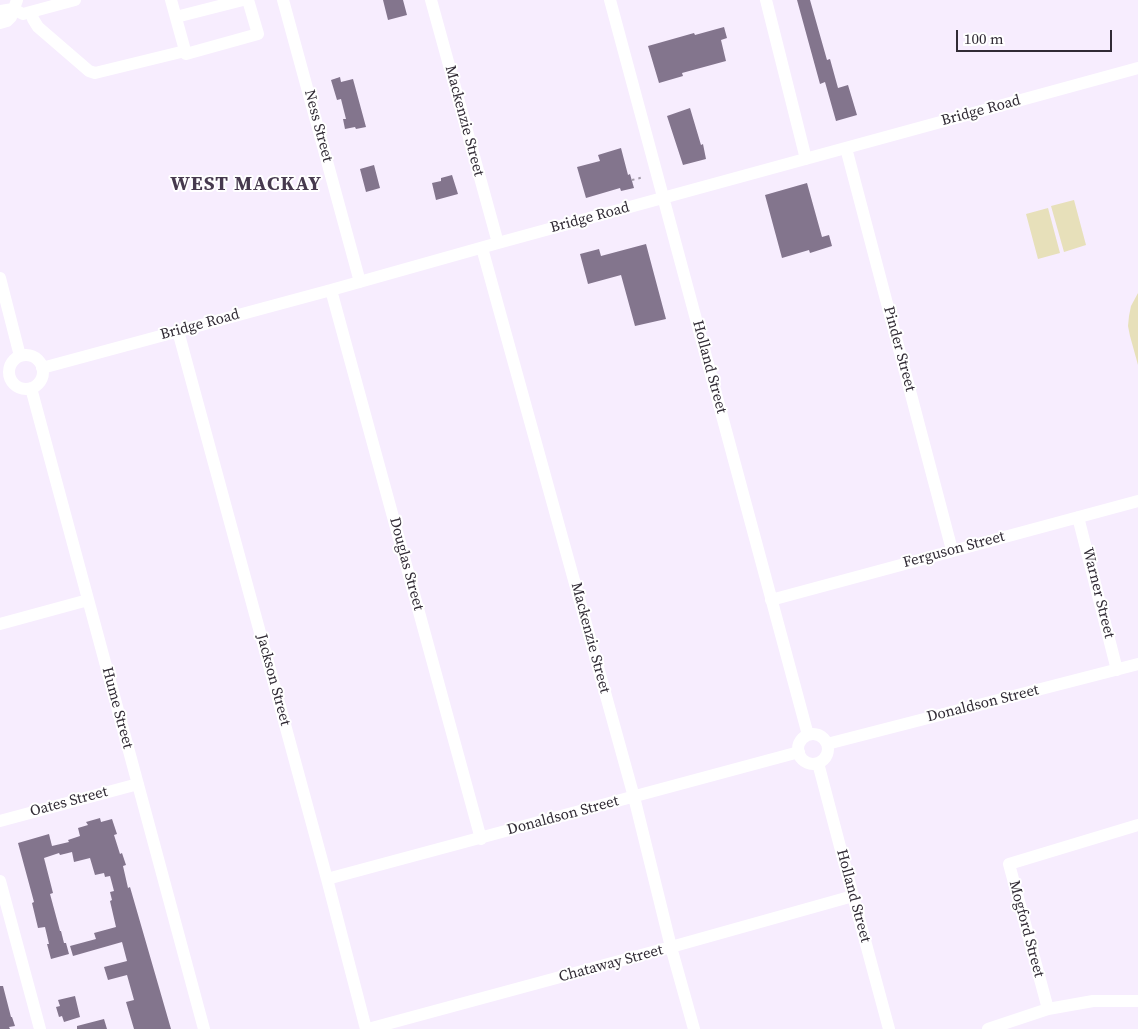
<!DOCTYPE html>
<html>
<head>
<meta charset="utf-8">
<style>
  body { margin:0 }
  #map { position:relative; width:1138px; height:1029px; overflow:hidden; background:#f7edfe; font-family:"Source Serif 4",serif }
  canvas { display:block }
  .scale { position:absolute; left:956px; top:30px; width:156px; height:22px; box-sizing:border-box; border:2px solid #312b35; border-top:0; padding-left:6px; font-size:15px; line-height:18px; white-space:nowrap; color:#312b35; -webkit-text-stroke:4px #fff; paint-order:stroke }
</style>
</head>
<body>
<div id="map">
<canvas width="1138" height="1029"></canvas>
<div class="scale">100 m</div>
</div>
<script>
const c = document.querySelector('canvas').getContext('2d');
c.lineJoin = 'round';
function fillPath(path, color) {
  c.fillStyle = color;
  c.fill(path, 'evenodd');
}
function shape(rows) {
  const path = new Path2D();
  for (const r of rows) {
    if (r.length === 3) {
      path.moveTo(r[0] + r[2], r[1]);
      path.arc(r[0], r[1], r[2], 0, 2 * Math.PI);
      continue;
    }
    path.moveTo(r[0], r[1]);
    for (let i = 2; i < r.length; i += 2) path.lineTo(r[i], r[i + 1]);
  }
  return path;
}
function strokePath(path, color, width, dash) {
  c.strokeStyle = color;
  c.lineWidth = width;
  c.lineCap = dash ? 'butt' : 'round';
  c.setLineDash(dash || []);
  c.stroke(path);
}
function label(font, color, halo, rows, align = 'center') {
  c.font = font + ' "Source Serif 4",serif';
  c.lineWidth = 4;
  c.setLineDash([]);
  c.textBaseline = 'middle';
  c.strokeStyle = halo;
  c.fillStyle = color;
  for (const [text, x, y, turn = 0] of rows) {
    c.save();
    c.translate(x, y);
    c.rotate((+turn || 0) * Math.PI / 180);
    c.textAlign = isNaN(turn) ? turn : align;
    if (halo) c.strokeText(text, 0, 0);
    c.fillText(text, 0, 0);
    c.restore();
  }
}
const green = shape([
  [1074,200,1086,245,1064,252,1051,206],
  [1048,208,1060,253,1038,259,1026,214],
  [1138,293,1138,365,1130,336,1128,326,1129,316,1131,306]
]);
const building = shape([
  [383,0,403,0,407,15,388,20],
  [797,0,810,0,827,60,830,59,838,88,848,85,857,115,836,121,825,82,820,84],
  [724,27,727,38,721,40,726,61,682,73,683,76,659,83,648,46,694,33,695,35],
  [340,77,341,82,353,79,366,127,356,129,355,127,345,129,343,119,346,119,341,99,337,100,331,80],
  [690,108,701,145,703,144,706,159,683,165,667,116],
  [621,148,628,175,630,174,634,188,621,191,620,188,586,198,577,167,600,161,598,155],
  [374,165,380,188,366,192,360,169],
  [452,175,458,194,436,200,432,183,441,181,441,178],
  [807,183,822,237,829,235,832,246,810,253,809,250,782,258,765,195],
  [646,244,666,319,635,326,621,275,588,284,580,254,599,249,601,256],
  [100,818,101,822,112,819,117,834,114,835,120,854,122,853,126,865,123,866,128,888,130,887,171,1029,134,1029,126,1002,134,1000,127,975,108,980,104,967,127,961,122,942,73,956,70,946,96,939,94,933,116,927,110,901,112,900,110,892,114,891,110,876,105,877,104,873,95,875,90,858,74,862,72,852,60,855,59,853,44,858,53,893,50,894,60,931,61,931,64,943,66,943,69,954,51,959,47,944,49,944,45,927,38,928,32,903,34,902,18,843,49,834,52,846,69,842,68,840,80,836,78,828,88,825,86,822],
  [0,986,3,986,11,1017,12,1017,15,1026,9,1027,10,1029,0,1029],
  [75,996,80,1017,64,1022,62,1016,59,1017,56,1007,60,1006,58,1000],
  [104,1019,107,1029,77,1029,77,1026]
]);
const path = shape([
  [632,180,644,177]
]);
const minor = shape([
  [171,0,186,54,258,34,248,0],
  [283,0,360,282],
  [431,0,498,243],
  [610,0,808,735],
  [766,0,806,159],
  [0,11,13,9,23,14,75,0],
  [32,12,33,19,38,27,89,71,95,73,185,51],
  [176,17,243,0],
  [0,23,7,21,11,17,17,0],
  [846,148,952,550],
  [482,248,634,797,671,947,694,1029],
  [0,278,20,356],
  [331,290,481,839],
  [178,331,327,879,366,1029],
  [26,372,17],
  [42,368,331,290,498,243,1138,68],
  [31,388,204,1029],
  [1078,517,1117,670],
  [771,600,1138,501],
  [0,624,88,600],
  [813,749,15],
  [827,744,1138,664],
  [818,763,853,896,889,1029],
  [0,821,138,784],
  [327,879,799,752],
  [0,881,40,1029],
  [1048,1009,1009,864,1138,825],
  [368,1029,671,947,853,896],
  [988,1029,1048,1009,1093,1001,1138,1001]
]);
const streetNames = [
  ["Bridge Road",981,111,-15],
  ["Mackenzie Street",464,121,75],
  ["Ness Street",318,126,75],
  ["Bridge Road",590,218,-15],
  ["Bridge Road",200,325,-15],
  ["Pinder Street",899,349,75],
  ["Holland Street",709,367,75],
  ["Ferguson Street",954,550,-15],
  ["Douglas Street",406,564,75],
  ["Warner Street",1098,593,76],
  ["Mackenzie Street",590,638,75],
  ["Jackson Street",273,680,75],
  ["Donaldson Street",983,704,-14],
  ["Hume Street",117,708,75],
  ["Oates Street",69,802,-15],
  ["Donaldson Street",563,816,-15],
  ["Holland Street",853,896,75],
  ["Mogford Street",1026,929,75],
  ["Chataway Street",611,964,-15]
];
const districtNames = [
  ["WEST MACKAY",246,185]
];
fillPath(green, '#e7e0ba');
fillPath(building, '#83758d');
strokePath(path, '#a29aa8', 2, [2.5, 4]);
strokePath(minor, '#fff', 12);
label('15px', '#312b35', '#fff', streetNames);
c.letterSpacing = '1px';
label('bold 20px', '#46394e', '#fff', districtNames);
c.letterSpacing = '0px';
</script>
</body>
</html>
